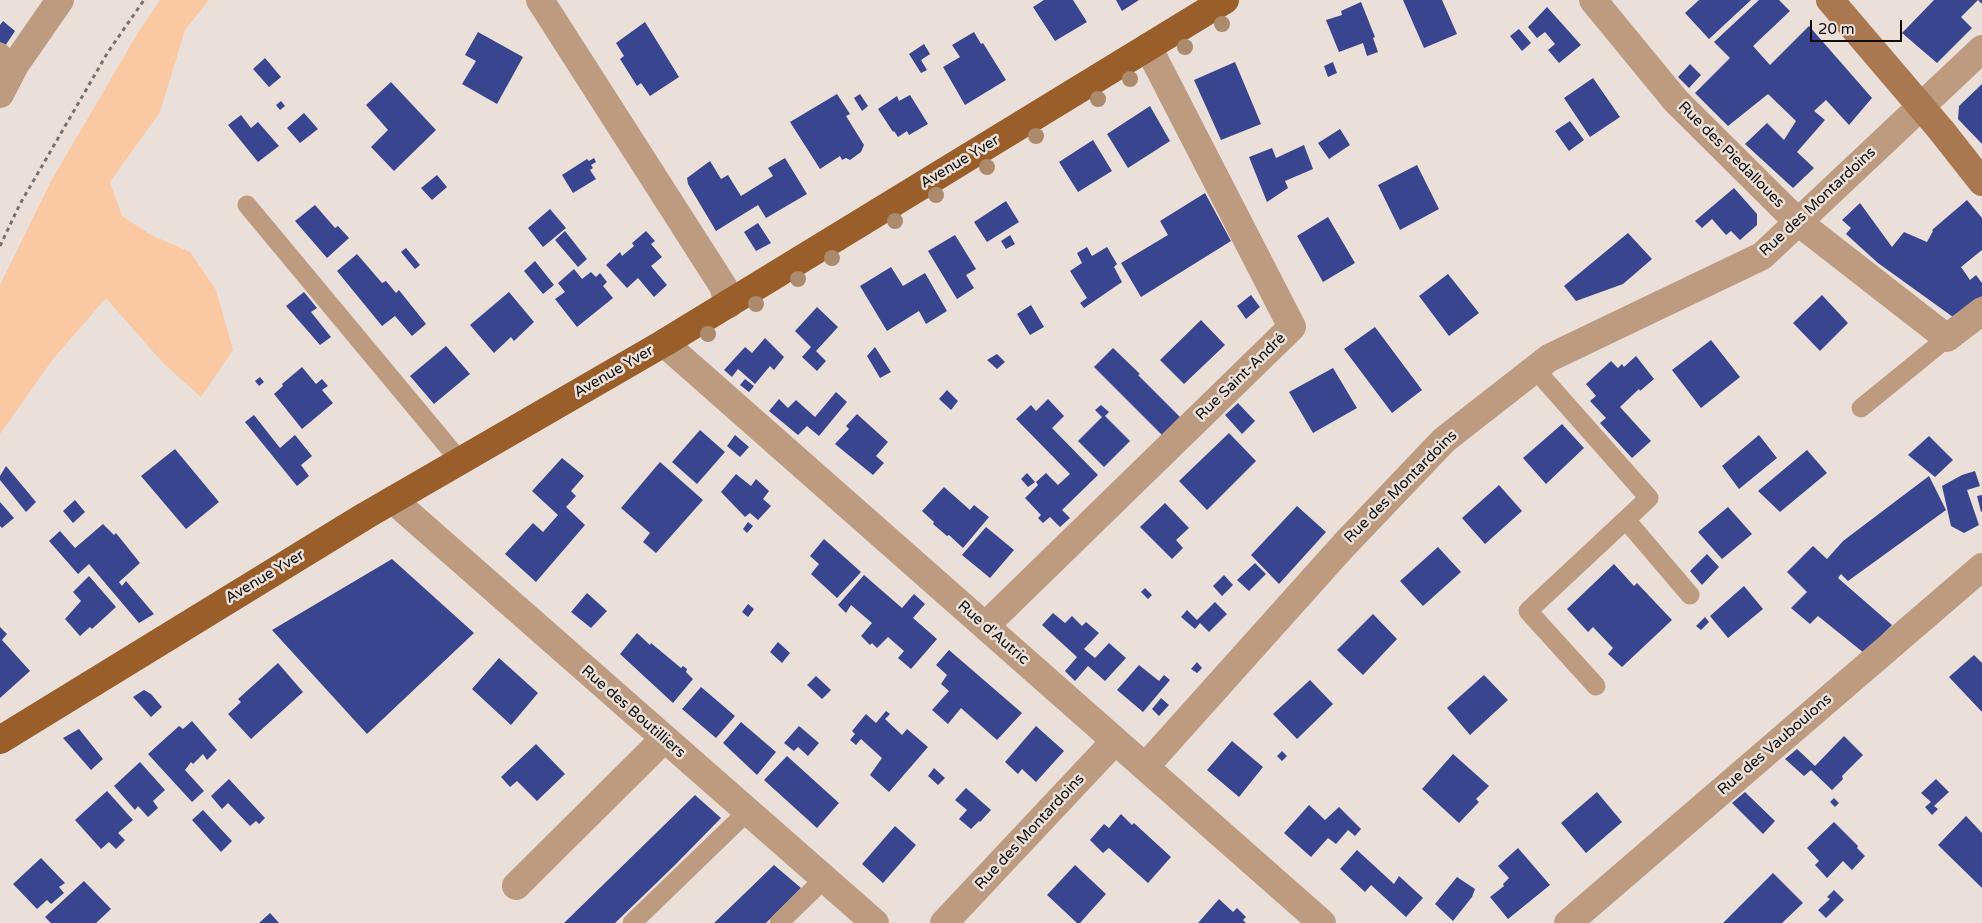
<!DOCTYPE html>
<html>
<head>
<meta charset="utf-8">
<style>
  body { margin:0 }
  #map { position:relative; width:1982px; height:923px; overflow:hidden; background:#ebe0d9; font-family:"Varela Round",sans-serif }
  canvas { display:block }
  .scale { position:absolute; left:1810px; top:20px; width:92px; height:22px; box-sizing:border-box; border:2px solid #0f0c09; border-top:0; padding-left:6px; font-size:15px; line-height:18px; white-space:nowrap; color:#0f0c09; -webkit-text-stroke:4px #ebe0d9; paint-order:stroke }
</style>
</head>
<body>
<div id="map">
<canvas width="1982" height="923"></canvas>
<div class="scale">20 m</div>
</div>
<script>
const c = document.querySelector('canvas').getContext('2d');
c.lineJoin = 'round';
function fillPath(path, color) {
  c.fillStyle = color;
  c.fill(path, 'evenodd');
}
function shape(rows) {
  const path = new Path2D();
  for (const r of rows) {
    path.moveTo(r[0], r[1]);
    for (let i = 2; i < r.length; i += 2) path.lineTo(r[i], r[i + 1]);
  }
  return path;
}
function strokePath(path, color, width, dash) {
  c.strokeStyle = color;
  c.lineWidth = width;
  c.lineCap = dash ? 'butt' : 'round';
  c.setLineDash(dash || []);
  c.stroke(path);
}
function label(font, color, halo, rows, align = 'center') {
  c.font = font + ' "Varela Round",sans-serif';
  c.lineWidth = 5;
  c.setLineDash([]);
  c.textBaseline = 'middle';
  c.strokeStyle = halo;
  c.fillStyle = color;
  for (const [text, x, y, turn = 0] of rows) {
    c.save();
    c.translate(x, y);
    c.rotate((+turn || 0) * Math.PI / 180);
    c.textAlign = isNaN(turn) ? turn : align;
    if (halo) c.strokeText(text, 0, 0);
    c.fillText(text, 0, 0);
    c.restore();
  }
}
const green = shape([
  [160,0,209,0,185,30,160,112,110,182,122,216,151,235,190,252,216,290,233,350,201,397,163,363,106,298,53,359,0,434,0,285,51,181,139,31]
]);
const building = shape([
  [1044,0,1073,0,1087,22,1055,41,1033,7],
  [1116,0,1139,0,1122,11],
  [1403,0,1442,0,1457,34,1424,48],
  [1699,0,1751,0,1709,39,1685,13],
  [1759,0,1779,0,1790,11,1753,46,1770,65,1809,26,1872,98,1849,125,1826,100,1814,111,1825,120,1797,152,1814,168,1793,188,1745,144,1767,123,1784,140,1796,121,1768,94,1728,126,1695,93,1730,58,1714,42],
  [1934,0,1982,0,1982,4,1978,0,1961,17,1972,28,1937,63,1902,33],
  [1361,2,1375,37,1373,38,1378,52,1367,56,1363,43,1339,52,1326,20,1342,15,1341,11],
  [1547,7,1581,45,1559,63,1548,50,1555,44,1545,32,1537,38,1528,27],
  [3,21,15,31,5,46,0,42,0,25],
  [645,22,679,77,650,96,641,83,637,86,620,59,624,56,616,43],
  [1519,29,1531,43,1522,51,1510,36],
  [478,32,523,57,497,104,462,84,476,61,465,55],
  [974,32,981,44,983,43,1006,80,965,105,943,67,960,57,952,45],
  [924,44,930,54,921,60,927,70,921,73,909,54],
  [265,58,281,77,269,87,253,69],
  [1235,62,1261,124,1221,140,1194,80],
  [1333,62,1337,73,1328,77,1324,66],
  [1690,64,1701,75,1689,88,1678,77],
  [1593,78,1620,117,1590,137,1564,98],
  [391,82,436,130,394,171,371,147,388,130,366,105],
  [1982,84,1982,144,1958,119,1959,106],
  [837,94,850,114,846,116,864,145,861,152,850,160,846,158,842,160,840,156,820,169,790,122],
  [860,94,868,106,862,111,854,98],
  [910,95,928,124,909,135,907,131,898,137,894,131,893,132,878,109,897,96,899,101],
  [281,101,285,106,280,110,276,105],
  [1150,106,1170,141,1128,168,1107,134],
  [304,113,318,129,300,143,287,128],
  [241,115,251,128,258,122,279,146,258,162,228,125],
  [1570,121,1584,140,1569,151,1555,131],
  [1340,129,1350,145,1329,159,1318,143],
  [1093,140,1112,171,1078,192,1059,162],
  [1304,145,1313,169,1285,181,1288,188,1267,202,1249,157,1272,148,1276,158],
  [594,158,596,162,591,165,593,168,590,170,596,179,573,193,562,175,587,159,589,161],
  [785,158,807,194,766,218,758,205,716,231,688,184,687,178,710,161,721,179,728,175,741,196,773,176,768,168],
  [1417,165,1439,209,1400,230,1378,185],
  [437,175,447,187,432,200,421,188],
  [1734,188,1757,214,1757,225,1740,240,1731,231,1726,235,1712,219,1702,228,1695,221],
  [1205,193,1231,241,1141,297,1121,263,1168,235,1160,221],
  [1967,200,1982,218,1982,250,1961,267,1970,280,1976,275,1982,283,1982,296,1953,317,1878,263,1846,234,1851,228,1842,220,1860,203,1892,247,1904,232,1927,242,1933,231,1932,230],
  [1006,201,1019,222,987,242,974,222],
  [315,205,335,228,338,226,349,238,327,258,295,221],
  [550,209,566,228,543,247,528,228],
  [1328,217,1355,263,1323,282,1297,236],
  [758,223,771,243,756,251,744,232],
  [565,231,587,259,578,267,555,240],
  [646,231,655,241,651,244,662,257,651,266,667,285,654,297,638,278,627,288,606,265,620,252,622,256,634,246,632,243],
  [1628,233,1652,259,1623,284,1576,301,1564,286],
  [955,235,976,269,966,275,974,288,957,299,928,251],
  [1010,235,1015,244,1006,249,1001,241],
  [1087,247,1092,256,1107,247,1117,264,1114,267,1122,282,1084,308,1080,303,1087,298,1070,271,1082,263,1077,253],
  [406,248,420,265,415,269,401,252],
  [357,254,382,283,386,281,396,293,399,290,426,324,412,336,395,316,382,326,337,271],
  [535,261,554,285,543,294,524,271],
  [891,267,903,286,925,273,947,311,926,324,919,311,887,331,860,286],
  [574,269,582,279,591,272,596,277,600,273,607,282,603,286,613,298,577,327,555,299,565,292,558,283],
  [1448,274,1479,313,1449,336,1419,296],
  [304,292,317,308,311,312,331,337,320,345,286,306],
  [509,292,534,322,514,341,511,337,494,353,470,325],
  [1251,295,1260,307,1246,319,1237,306],
  [1822,295,1848,323,1820,351,1793,323],
  [1031,305,1044,327,1030,335,1017,314],
  [817,307,838,327,816,351,826,361,817,371,802,357,811,347,795,331],
  [1201,320,1225,345,1184,384,1160,360],
  [1375,327,1422,390,1392,413,1344,349],
  [765,338,784,357,774,370,770,366,755,384,738,369,732,377,724,370,745,347,752,353],
  [1711,340,1740,377,1701,408,1672,370],
  [446,346,470,374,434,404,410,376],
  [875,347,891,372,880,378,867,356],
  [1113,348,1140,374,1138,375,1180,417,1162,435,1094,367],
  [997,354,1005,362,997,369,987,360],
  [1636,356,1654,379,1640,391,1639,389,1620,407,1651,441,1632,458,1600,423,1606,418,1590,401,1596,396,1586,384,1611,361,1618,368,1622,364,1624,367],
  [302,367,316,384,322,379,328,386,322,390,333,403,302,429,274,394,283,386,282,384],
  [1333,368,1357,408,1313,433,1289,392],
  [260,377,264,382,259,386,255,381],
  [745,379,754,386,749,392,740,385],
  [947,390,958,401,951,410,939,399],
  [836,392,847,402,819,436,807,426,798,435,769,411,779,399,788,408,796,400,815,417],
  [1048,399,1064,416,1052,428,1098,475,1062,510,1070,518,1060,527,1050,517,1043,523,1038,518,1041,515,1025,498,1038,485,1036,482,1046,473,1058,485,1070,474,1016,419,1031,405,1036,411],
  [1238,403,1255,421,1242,434,1225,415],
  [1101,405,1109,412,1105,416,1130,441,1104,467,1078,441,1102,417,1095,410],
  [857,414,888,442,876,456,884,463,873,475,835,444,849,429,846,426],
  [254,415,280,448,295,435,312,456,301,465,309,476,297,486,245,422],
  [1562,424,1584,448,1546,484,1523,458],
  [700,430,725,452,697,484,672,462],
  [1229,433,1256,461,1207,510,1179,481],
  [735,435,749,447,740,457,727,446],
  [1759,435,1777,458,1739,489,1722,466],
  [1929,436,1953,460,1935,477,1908,455],
  [175,449,219,502,186,529,141,476],
  [1807,450,1827,473,1780,512,1758,491],
  [562,458,584,476,571,491,576,496,566,507,585,525,536,582,505,554,533,523,543,532,558,515,532,491],
  [660,462,703,500,656,553,643,542,650,533,621,508],
  [6,466,36,502,26,512,0,480,0,476],
  [1975,471,1980,486,1967,490,1979,525,1964,533,1951,526,1942,486,1962,475],
  [1027,473,1035,482,1028,487,1021,479],
  [736,474,751,486,756,479,769,491,763,499,771,506,758,520,750,513,745,517,721,492],
  [1929,476,1946,510,1848,581,1841,574,1838,578,1892,625,1864,653,1818,616,1810,624,1791,608,1807,592,1787,572,1813,546,1827,559,1843,541],
  [1499,485,1522,511,1485,544,1462,518],
  [944,487,970,510,974,505,989,517,963,548,949,535,947,536,933,524,934,522,922,511],
  [1982,495,1982,511,1981,512,1977,496],
  [75,500,85,512,73,523,63,511],
  [0,502,14,518,2,528,0,526],
  [1165,503,1189,528,1176,540,1183,548,1172,559,1140,527],
  [1297,506,1326,532,1279,584,1251,555],
  [1728,507,1752,534,1722,559,1698,532],
  [748,522,753,526,747,533,743,529],
  [103,524,114,535,116,533,140,563,119,582,122,586,126,581,154,614,139,623,89,564,78,574,49,541,60,531,75,548],
  [986,527,1014,550,990,578,962,555],
  [824,539,861,572,837,598,811,574,819,564,810,556],
  [1438,547,1461,572,1423,606,1400,581],
  [1707,554,1719,567,1702,585,1690,571],
  [392,559,474,633,367,734,272,630],
  [1255,563,1266,574,1249,591,1237,580],
  [1614,564,1634,586,1637,583,1672,620,1622,667,1608,654,1613,648,1593,627,1588,632,1567,609],
  [864,575,902,608,914,594,925,604,913,618,937,639,911,669,898,658,904,651,888,637,877,648,872,643,870,645,861,636,872,623,851,605,846,613,838,605],
  [1224,575,1233,585,1222,596,1213,586],
  [89,576,116,607,92,629,90,627,80,636,65,619,81,601,73,592],
  [1744,586,1763,609,1728,638,1710,616],
  [1145,588,1152,595,1148,599,1141,592],
  [587,593,607,611,591,628,571,612],
  [1215,602,1227,614,1209,632,1200,623,1195,629,1181,617,1187,610,1197,620],
  [748,604,754,609,748,617,742,612],
  [1053,613,1065,623,1072,616,1082,626,1086,622,1099,633,1084,649,1095,658,1109,643,1126,658,1105,681,1088,666,1075,681,1065,671,1077,657,1042,625],
  [1373,614,1397,639,1363,675,1337,650],
  [1705,617,1709,622,1701,630,1696,626],
  [0,627,7,634,2,640,30,671,0,698],
  [637,633,650,645,651,643,681,668,683,666,687,669,686,672,693,679,673,703,620,654],
  [778,642,790,653,782,663,770,652],
  [949,650,1022,713,997,740,961,708,948,724,932,710,949,691,941,684,947,675,936,665],
  [1974,655,1982,663,1982,712,1949,677],
  [499,658,538,693,511,725,472,689],
  [1197,662,1202,668,1197,673,1191,669],
  [278,663,303,692,251,739,228,714,241,702,238,699],
  [1139,665,1159,681,1164,675,1170,680,1143,712,1117,690],
  [1484,675,1508,700,1470,735,1447,708],
  [816,676,831,690,822,699,807,685],
  [1310,680,1333,704,1297,739,1273,714],
  [701,687,735,716,716,738,682,709],
  [144,690,151,694,162,707,151,717,133,697],
  [1161,698,1169,705,1159,716,1152,709],
  [886,711,890,714,885,719,902,735,907,729,928,747,889,792,870,775,882,758,861,739,856,745,850,740,855,734,852,731,866,714,876,723],
  [192,721,217,750,207,760,203,754,193,764,191,762,185,770,204,791,192,802,148,754,179,726,183,729],
  [741,722,776,752,757,775,723,743],
  [799,726,819,743,808,756,798,747,794,751,784,743],
  [1036,726,1064,751,1036,782,1022,769,1018,774,1005,762],
  [79,729,103,759,91,770,63,738],
  [1844,736,1863,755,1842,776,1843,779,1832,790,1811,770,1804,776,1785,759,1797,749,1815,766],
  [1232,741,1263,767,1239,797,1207,770],
  [536,744,565,774,537,801,517,781,510,787,501,777],
  [1282,751,1287,756,1282,761,1277,756],
  [1453,754,1489,786,1476,799,1479,802,1459,823,1422,789],
  [787,756,839,803,817,828,764,780],
  [140,762,165,790,153,801,158,808,148,817,138,806,135,810,114,786],
  [934,768,945,778,938,785,928,776],
  [229,779,265,818,259,824,256,821,250,826,228,803,222,809,211,796],
  [1936,779,1949,792,1934,806,1938,809,1932,815,1925,807,1931,802,1921,793],
  [966,788,991,810,980,822,979,821,971,829,959,819,967,810,955,800],
  [107,791,133,820,118,833,125,840,116,849,109,842,101,849,75,820],
  [1597,792,1622,822,1586,853,1561,823],
  [1745,792,1775,821,1763,834,1732,803],
  [695,795,721,818,675,865,615,923,564,923],
  [1834,798,1839,803,1835,807,1830,802],
  [1309,805,1325,820,1339,807,1361,829,1355,836,1348,830,1336,844,1328,838,1311,857,1284,833],
  [203,810,232,841,221,852,192,820],
  [1121,814,1132,825,1134,823,1171,857,1148,883,1109,848,1103,853,1090,840,1104,824,1109,828],
  [1966,816,1982,833,1982,888,1938,845],
  [1834,822,1858,846,1857,848,1865,856,1852,870,1843,861,1827,878,1815,865,1819,861,1807,848],
  [895,826,916,845,883,883,862,864],
  [1518,848,1550,885,1508,919,1490,897,1504,886,1503,884,1509,878,1498,866],
  [1357,850,1394,884,1399,876,1423,898,1406,917,1371,885,1365,892,1340,869],
  [41,858,65,883,59,887,64,893,51,904,47,900,37,909,13,884],
  [774,865,801,888,766,923,714,923],
  [1075,865,1106,894,1080,923,1077,923,1047,895],
  [1773,873,1803,903,1782,923,1723,923],
  [1457,877,1475,889,1472,897,1453,921,1435,904],
  [84,881,111,909,96,923,51,923,45,917],
  [1834,890,1844,900,1826,918,1818,910,1830,899,1827,897],
  [1219,899,1233,912,1237,908,1246,917,1243,920,1246,923,1198,923],
  [270,913,279,923,259,923]
]);
const path = shape([
  [0,246,20,204,108,52,144,0]
]);
const service = shape([
  [0,52,15,65],
  [247,205,460,461],
  [1535,369,1649,498,1528,611,1596,686],
  [1861,408,1947,338],
  [1626,520,1690,595],
  [632,923,747,812],
  [779,923,824,879]
]);
const minor = shape([
  [540,0,723,286,729,304],
  [1593,0,1676,101,1798,222,1947,338,1982,311],
  [0,94,15,65,60,0],
  [664,343,1322,923],
  [393,500,875,923],
  [985,626,1292,327,1148,47],
  [1145,767,1344,545,1444,440,1549,358,1762,256,1982,49],
  [516,886,664,739],
  [944,923,1115,741],
  [1568,923,1982,567]
]);
const secondary = shape([
  [1830,0,1941,130,1982,182]
]);
const primary = shape([
  [0,740,365,516,664,343,1225,0]
]);
const trees = [
  [1222,24],
  [1185,47],
  [1130,79],
  [1098,99],
  [1036,136],
  [987,167],
  [936,195],
  [895,221],
  [832,258],
  [798,279],
  [756,304],
  [708,334]
];
const streetNames = [
  ["Rue des Piedalloues",1731,155,45],
  ["Avenue Yver",960,162,-31],
  ["Rue des Montardoins",1818,202,-43],
  ["Avenue Yver",614,372,-30],
  ["Rue Saint-André",1241,377,-44],
  ["Rue des Montardoins",1401,487,-45],
  ["Avenue Yver",265,577,-31],
  ["Rue d'Autric",993,633,41],
  ["Rue des Boutilliers",633,712,41],
  ["Rue des Vauboulons",1775,745,-41],
  ["Rue des Montardoins",1030,832,-47]
];
fillPath(green, '#fac8a2');
fillPath(building, '#39458e');
strokePath(path, '#78716c', 3, [4, 4]);
strokePath(service, '#bd9b81', 19);
strokePath(minor, '#bd9b81', 28);
strokePath(secondary, '#a97850', 28);
strokePath(primary, '#995e29', 28);
c.fillStyle = '#ab8a6e';
for (const [x, y] of trees) {
  c.beginPath();
  c.arc(x, y, 8, 0, 2 * Math.PI);
  c.fill();
}
label('15px', '#0f0c09', '#ebe0d9', streetNames);
</script>
</body>
</html>
